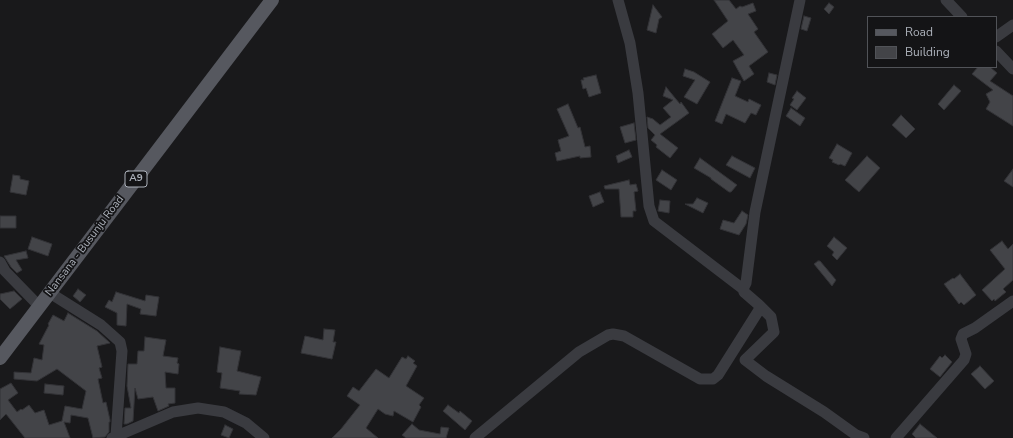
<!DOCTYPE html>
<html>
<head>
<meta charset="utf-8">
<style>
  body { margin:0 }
  #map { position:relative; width:1013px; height:438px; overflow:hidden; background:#19191b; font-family:"Nunito Sans",sans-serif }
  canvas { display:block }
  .legend { position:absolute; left:867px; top:16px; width:130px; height:52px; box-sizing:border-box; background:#141416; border:1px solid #515358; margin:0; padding:5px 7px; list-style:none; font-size:12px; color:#acb1ba }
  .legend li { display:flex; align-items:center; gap:8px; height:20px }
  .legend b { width:20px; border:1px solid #515358 }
</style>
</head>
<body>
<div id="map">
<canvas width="1013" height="438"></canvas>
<ul class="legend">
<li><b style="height:5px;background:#56585f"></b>Road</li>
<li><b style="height:11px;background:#434448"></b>Building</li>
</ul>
</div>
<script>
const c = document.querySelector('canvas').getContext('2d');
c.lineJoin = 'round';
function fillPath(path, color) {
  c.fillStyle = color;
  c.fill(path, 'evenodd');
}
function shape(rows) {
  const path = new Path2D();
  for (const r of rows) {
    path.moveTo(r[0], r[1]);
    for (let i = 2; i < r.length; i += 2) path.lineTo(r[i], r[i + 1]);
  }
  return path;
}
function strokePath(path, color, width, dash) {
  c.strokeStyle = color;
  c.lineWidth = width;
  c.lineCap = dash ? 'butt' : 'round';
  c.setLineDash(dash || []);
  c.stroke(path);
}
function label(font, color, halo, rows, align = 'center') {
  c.font = font + ' "Nunito Sans",sans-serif';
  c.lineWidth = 3.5;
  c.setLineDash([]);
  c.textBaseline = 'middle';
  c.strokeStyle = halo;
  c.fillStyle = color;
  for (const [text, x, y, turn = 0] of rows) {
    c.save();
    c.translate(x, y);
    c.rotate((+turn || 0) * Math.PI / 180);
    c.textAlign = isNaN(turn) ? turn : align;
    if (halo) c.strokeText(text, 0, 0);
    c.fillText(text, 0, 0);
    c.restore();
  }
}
const building = shape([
  [714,0,729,0,736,9,740,6,742,7,753,3,756,11,748,14,758,29,754,32,768,52,749,66,754,74,744,81,733,61,744,55,733,40,723,48,712,34,728,21,714,0],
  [829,3,834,7,829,14,824,9,829,3],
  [653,5,662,17,659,19,656,33,647,30,653,5],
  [804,16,811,18,807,31,801,29,804,16],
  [978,67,990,67,997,73,990,81,1013,96,1013,126,986,109,990,102,986,94,993,90,972,74,978,67],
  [685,69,694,72,710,82,697,104,684,97,695,80,683,76,685,69],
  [769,73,777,75,775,85,767,82,769,73],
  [596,75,601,93,589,97,586,88,583,89,581,80,584,80,583,78,596,75],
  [732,78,741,81,735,96,748,102,749,99,761,105,756,115,751,113,745,123,726,114,722,124,715,121,732,78],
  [954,85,961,91,944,110,938,104,954,85],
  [666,87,680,104,681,102,689,113,660,134,678,148,670,158,656,147,657,145,651,140,655,135,648,128,647,117,653,119,660,125,671,117,663,108,673,100,663,96,666,87],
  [797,91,806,98,797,110,790,105,794,99,792,98,797,91],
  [568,104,578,128,580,127,585,147,590,146,591,157,580,158,580,156,557,161,555,153,561,151,558,140,569,136,557,109,568,104],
  [791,108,805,118,800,126,786,116,791,108],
  [901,115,915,129,906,138,892,125,901,115],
  [634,123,636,140,625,143,620,127,634,123],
  [837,144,852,153,845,166,840,164,839,165,832,162,833,160,829,158,837,144],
  [629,150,632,157,618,163,616,156,629,150],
  [732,156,755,168,750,178,726,165,732,156],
  [867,156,880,168,859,192,845,180,867,156],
  [700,158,737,185,731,192,729,192,711,179,711,178,694,168,700,158],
  [1013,169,1013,187,1004,181,1013,169],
  [662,170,677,180,671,190,656,180,662,170],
  [13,175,20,176,20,179,29,181,26,195,10,192,13,175],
  [629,180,630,185,636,184,638,191,634,192,636,211,633,211,633,217,621,217,619,189,605,189,604,186,629,180],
  [600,192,604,202,593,207,589,196,600,192],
  [697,198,708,203,703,213,685,204,693,204,697,198],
  [660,200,670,201,669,213,658,211,660,200],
  [742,211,748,215,746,224,739,235,720,229,723,220,734,223,742,211],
  [0,216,16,216,16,228,0,228,0,216],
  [32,237,52,244,48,256,28,249,32,237],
  [834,237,847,248,837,260,832,255,834,252,827,246,834,237],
  [1002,241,1008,249,1013,244,1013,280,1003,289,1006,292,995,301,994,299,992,301,982,290,1005,269,990,250,1002,241],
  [26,251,28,258,16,260,22,270,17,273,11,267,4,256,26,251],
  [818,261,820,261,836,280,832,286,814,264,818,261],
  [960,274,976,295,964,305,961,302,959,304,944,284,953,278,954,279,960,274],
  [78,289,86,295,80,302,73,296,78,289],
  [14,291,22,299,10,309,0,299,0,294,14,291],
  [116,292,145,301,146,295,159,297,156,316,140,314,141,309,127,304,126,326,117,325,117,313,105,307,109,300,112,302,116,292],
  [68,313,97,331,109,342,110,343,97,346,102,367,99,368,102,378,98,379,103,403,106,402,110,420,110,422,109,422,109,432,105,437,93,438,88,418,71,415,70,423,64,422,70,438,25,438,6,414,0,420,0,389,11,383,18,393,8,400,17,412,21,409,22,410,29,405,35,413,44,410,49,425,62,421,65,406,82,409,86,391,57,369,37,381,14,379,14,372,31,373,34,358,42,360,44,345,39,344,49,325,48,324,53,315,64,321,68,313],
  [324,329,335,330,333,342,336,342,332,359,301,353,305,336,323,340,324,329],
  [145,337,166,340,163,356,178,358,177,363,179,364,178,374,165,372,166,388,175,388,175,403,168,404,169,406,158,411,153,397,138,399,135,388,133,421,127,424,124,424,125,408,131,408,127,386,128,364,137,364,138,351,144,351,145,337],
  [220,347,241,351,237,371,261,377,256,395,239,394,240,391,220,388,222,373,217,372,220,347],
  [945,355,952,362,940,377,930,369,940,356,942,358,945,355],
  [408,356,415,361,413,363,417,366,406,386,424,398,419,405,421,407,413,422,394,411,393,416,385,414,378,409,366,428,378,438,332,438,341,429,360,405,347,396,353,387,359,391,376,369,389,378,402,357,406,359,408,356],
  [980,366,994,381,985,389,971,374,980,366],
  [45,384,64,386,63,395,44,393,45,384],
  [448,405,459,413,460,411,472,421,465,430,443,411,448,405],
  [412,424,419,430,440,434,441,427,449,428,446,438,406,438,402,435,412,424],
  [920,424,937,438,916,438,912,434,920,424],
  [225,425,233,429,229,438,221,435,225,425]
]);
const minor = shape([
  [618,0,630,43,638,93,649,206,654,221,743,289],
  [946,0,962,17],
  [996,37,1013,25],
  [996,51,1013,69],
  [0,262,5,271,39,306],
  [50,293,101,325,120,342,122,351,116,436],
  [759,305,771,317,774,332,745,360,766,376,824,412,856,435,864,438],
  [112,438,173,412,198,408,224,412,246,423,264,438],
  [475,438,579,352,608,335,613,334,624,336,700,379,713,379,718,375,759,310,759,305,744,292,743,289,746,283,755,212,800,0],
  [896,438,964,360,966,354,961,339,963,334,975,328,1013,301]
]);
const major = shape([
  [0,358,272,0]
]);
const shields = [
  [136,179,22]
];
const shieldNames = [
  ["A9",136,179]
];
const streetNames = [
  ["Nansana - Busunju Road",85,246,-53]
];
fillPath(building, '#434448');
strokePath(building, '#333337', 1);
strokePath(minor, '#3a3b40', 11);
strokePath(major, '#56585f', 14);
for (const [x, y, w] of shields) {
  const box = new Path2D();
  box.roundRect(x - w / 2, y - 8, w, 16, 3);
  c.fillStyle = '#141416';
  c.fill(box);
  strokePath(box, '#acb1ba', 1);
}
label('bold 10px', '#acb1ba', null, shieldNames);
label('11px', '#acb1ba', '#141416', streetNames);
</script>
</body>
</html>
